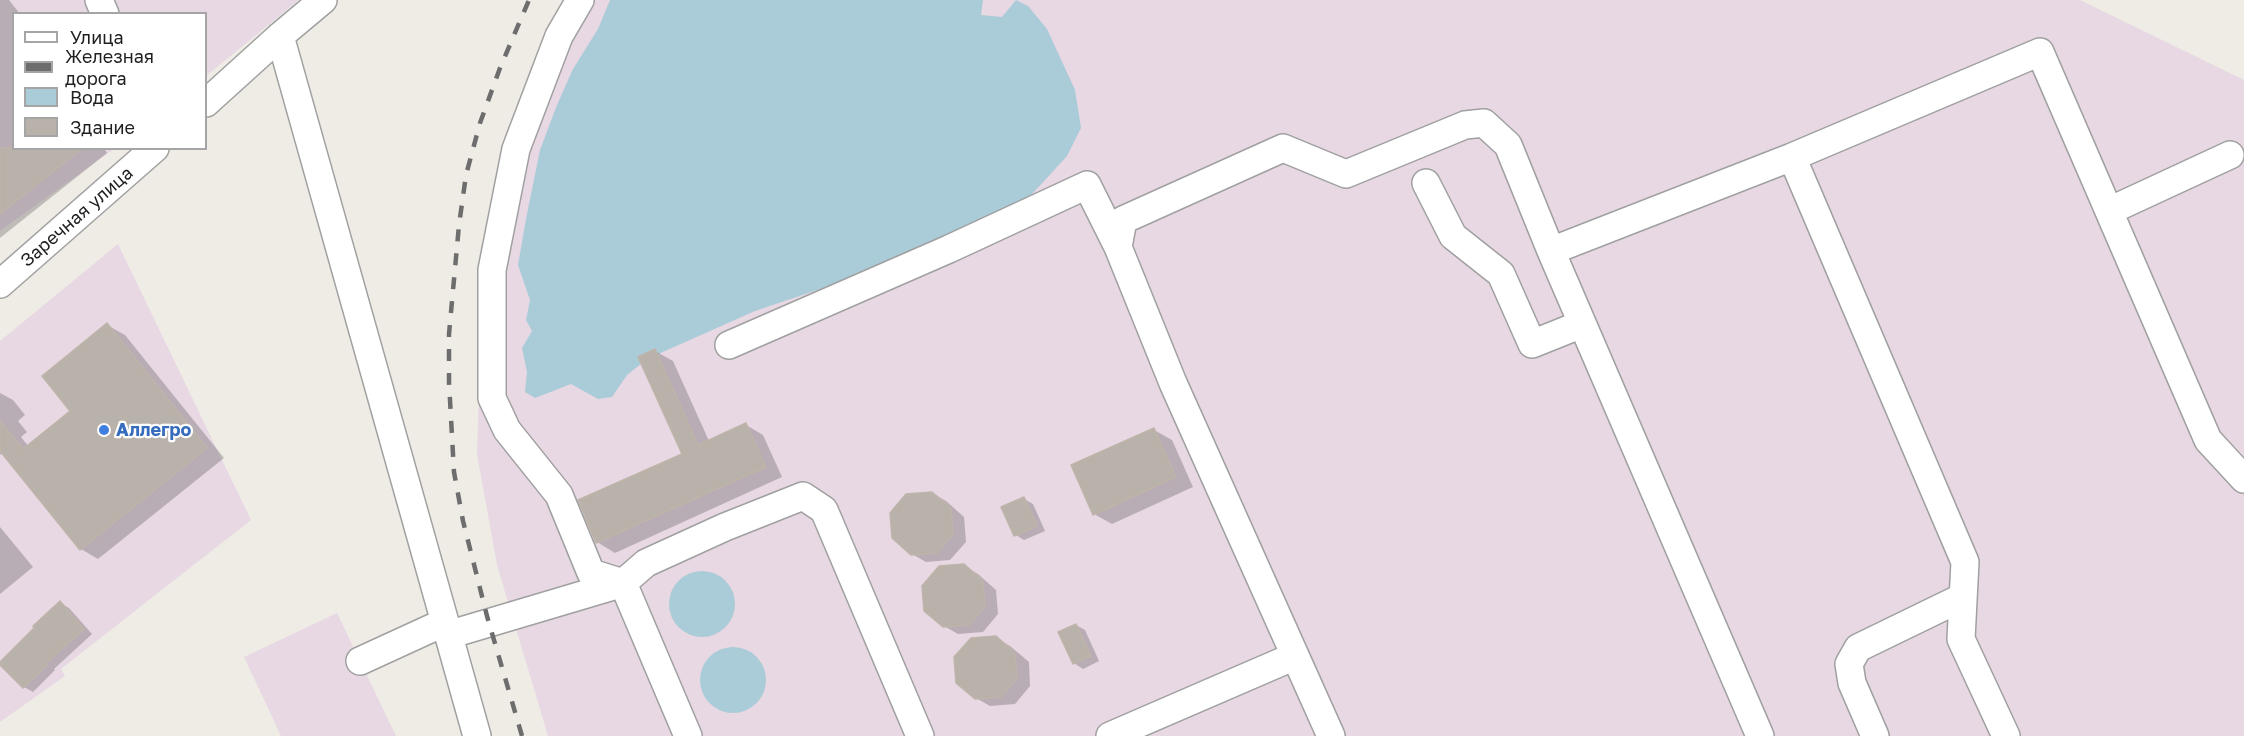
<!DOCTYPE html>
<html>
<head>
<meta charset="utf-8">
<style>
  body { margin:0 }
  #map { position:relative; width:2244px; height:736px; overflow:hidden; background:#efece6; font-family:"Golos Text",sans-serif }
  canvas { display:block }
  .legend { position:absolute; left:12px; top:12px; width:195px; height:138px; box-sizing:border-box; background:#fff; border:2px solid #a5a5a5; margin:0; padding:8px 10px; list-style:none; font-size:18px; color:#1f1f1f }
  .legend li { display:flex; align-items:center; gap:12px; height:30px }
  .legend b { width:30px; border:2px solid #a5a5a5 }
</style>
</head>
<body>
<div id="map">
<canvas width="2244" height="736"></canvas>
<ul class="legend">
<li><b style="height:8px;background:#fff"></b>Улица</li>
<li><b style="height:8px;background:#6d6d6d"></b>Железная дорога</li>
<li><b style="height:16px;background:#aacbd8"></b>Вода</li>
<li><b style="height:16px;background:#b8b2ab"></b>Здание</li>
</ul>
</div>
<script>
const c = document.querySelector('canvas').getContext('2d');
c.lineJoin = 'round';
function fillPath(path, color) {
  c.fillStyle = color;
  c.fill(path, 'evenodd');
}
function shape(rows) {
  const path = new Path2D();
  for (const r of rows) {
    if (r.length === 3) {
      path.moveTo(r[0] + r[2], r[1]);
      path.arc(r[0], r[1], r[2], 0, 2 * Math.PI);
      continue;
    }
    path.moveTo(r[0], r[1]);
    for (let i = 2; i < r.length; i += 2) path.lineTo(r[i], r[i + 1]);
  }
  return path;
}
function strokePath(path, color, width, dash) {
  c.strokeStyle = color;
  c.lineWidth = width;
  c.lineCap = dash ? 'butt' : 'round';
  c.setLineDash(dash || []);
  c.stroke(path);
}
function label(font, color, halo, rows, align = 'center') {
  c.font = font + ' "Golos Text",sans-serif';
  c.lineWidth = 4.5;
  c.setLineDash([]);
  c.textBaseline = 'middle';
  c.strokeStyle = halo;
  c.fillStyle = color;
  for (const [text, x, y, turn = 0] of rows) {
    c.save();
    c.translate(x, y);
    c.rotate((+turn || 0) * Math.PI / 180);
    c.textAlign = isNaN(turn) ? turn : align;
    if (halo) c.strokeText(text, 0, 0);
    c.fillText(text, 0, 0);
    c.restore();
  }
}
const industrial = shape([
  [0,0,299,0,206,76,206,14,14,14,14,148,114,149,0,231],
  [567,0,2080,0,2244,80,2244,736,548,736,497,565,477,454,483,263],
  [118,244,251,520,61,669,65,676,0,722,0,341],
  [337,613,396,736,281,736,244,657]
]);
const water = shape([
  [610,0,983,0,981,15,1002,17,1016,0,1028,6,1047,29,1075,90,1081,128,1067,156,1022,205,835,284,755,311,647,359,627,375,612,397,598,399,571,384,535,398,525,392,527,372,522,348,532,331,526,320,530,300,518,265,526,219,540,150,557,105,573,69,598,29],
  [702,604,33],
  [733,680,33]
]);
const shadow = shape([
  [0,0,9,0,20,14,14,14,14,148,104,148,107,153,0,238],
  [107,325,125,335,224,458,98,559,81,549,3,452,0,455,0,393,13,400,25,415,18,421,27,432,21,437,29,447,72,411],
  [655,351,673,361,709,441,746,425,763,435,782,477,615,553,597,542,684,454],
  [1154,430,1172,440,1193,487,1112,524,1094,514],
  [932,493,946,501,964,517,966,542,950,560,926,562,912,554],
  [1024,499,1033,504,1045,531,1024,540,1016,535],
  [0,527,33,567,0,594],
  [964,566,978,574,996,590,998,614,983,632,958,634,944,626],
  [60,603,69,608,92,634,54,669,55,670,33,692,24,687,0,663],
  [1076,625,1085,630,1099,661,1083,669,1074,663],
  [996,638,1010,646,1029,662,1030,686,1015,704,990,706,976,698]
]);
const building = shape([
  [0,148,83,148,0,214,0,148],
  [107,323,207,448,80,550,0,451,0,421,23,449,70,411,42,376,107,323],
  [655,349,698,445,746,423,766,467,596,543,578,500,682,454,638,357,655,349],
  [1154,428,1176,477,1093,515,1071,465,1154,428],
  [932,492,951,508,953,534,937,553,911,555,892,538,890,513,906,494,932,492],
  [1024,497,1037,526,1014,536,1001,507,1024,497],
  [964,564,983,581,985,606,969,625,943,627,924,611,922,586,939,566,964,564],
  [60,601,84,629,46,663,47,665,23,688,0,665,0,662,34,628,33,626,60,601],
  [1076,624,1091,656,1073,664,1058,632,1076,624],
  [996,636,1015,653,1017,678,1001,697,975,699,956,683,954,657,971,638,996,636]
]);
const minor = shape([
  [99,0,105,14],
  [580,0,559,36,516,149,492,270,492,398,507,430,559,495,591,573,623,583,688,736],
  [280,36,477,736],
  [206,103,280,36,323,0],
  [1792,157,2040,52,2208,440,2244,479],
  [1426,183,1453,236,1501,274,1532,344,1582,324],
  [2109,211,2230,155],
  [1118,247,1123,220,1283,148,1346,174,1465,125,1484,123,1508,145,1551,251],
  [0,284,155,148],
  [729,345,949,249,1087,185,1118,247,1173,383,1331,736],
  [448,635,623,583,646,563,725,527,803,496,824,510,920,736],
  [360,661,445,622],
  [1110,736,1295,656],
  [1760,736,1551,251,1792,157,1965,562,1961,639,2006,736],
  [1875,736,1852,683,1849,664,1858,648,1963,597]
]);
const rail = shape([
  [522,736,487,616,463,521,454,472,449,382,449,334,459,225,466,175,480,123,500,68,529,0]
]);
const markers = [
  [104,430,6,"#3f7fe0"]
];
const streetNames = [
  ["Заречная улица",77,217,-41]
];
const shopNames = [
  ["Аллегро",116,430]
];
fillPath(industrial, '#e7d8e3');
fillPath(water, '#aacbd8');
fillPath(shadow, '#0003');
fillPath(building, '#b8b2ab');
strokePath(building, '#bfb4a9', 1.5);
strokePath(minor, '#a0a0a0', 30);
strokePath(minor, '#fff', 27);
strokePath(rail, '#6d6d6d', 4.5, [12, 12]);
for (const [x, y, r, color] of markers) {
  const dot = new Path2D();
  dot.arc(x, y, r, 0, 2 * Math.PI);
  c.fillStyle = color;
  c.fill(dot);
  strokePath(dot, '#fff', 2);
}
label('18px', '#1f1f1f', '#fff', streetNames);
label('bold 18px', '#366cbe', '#fff', shopNames, 'left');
</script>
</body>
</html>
